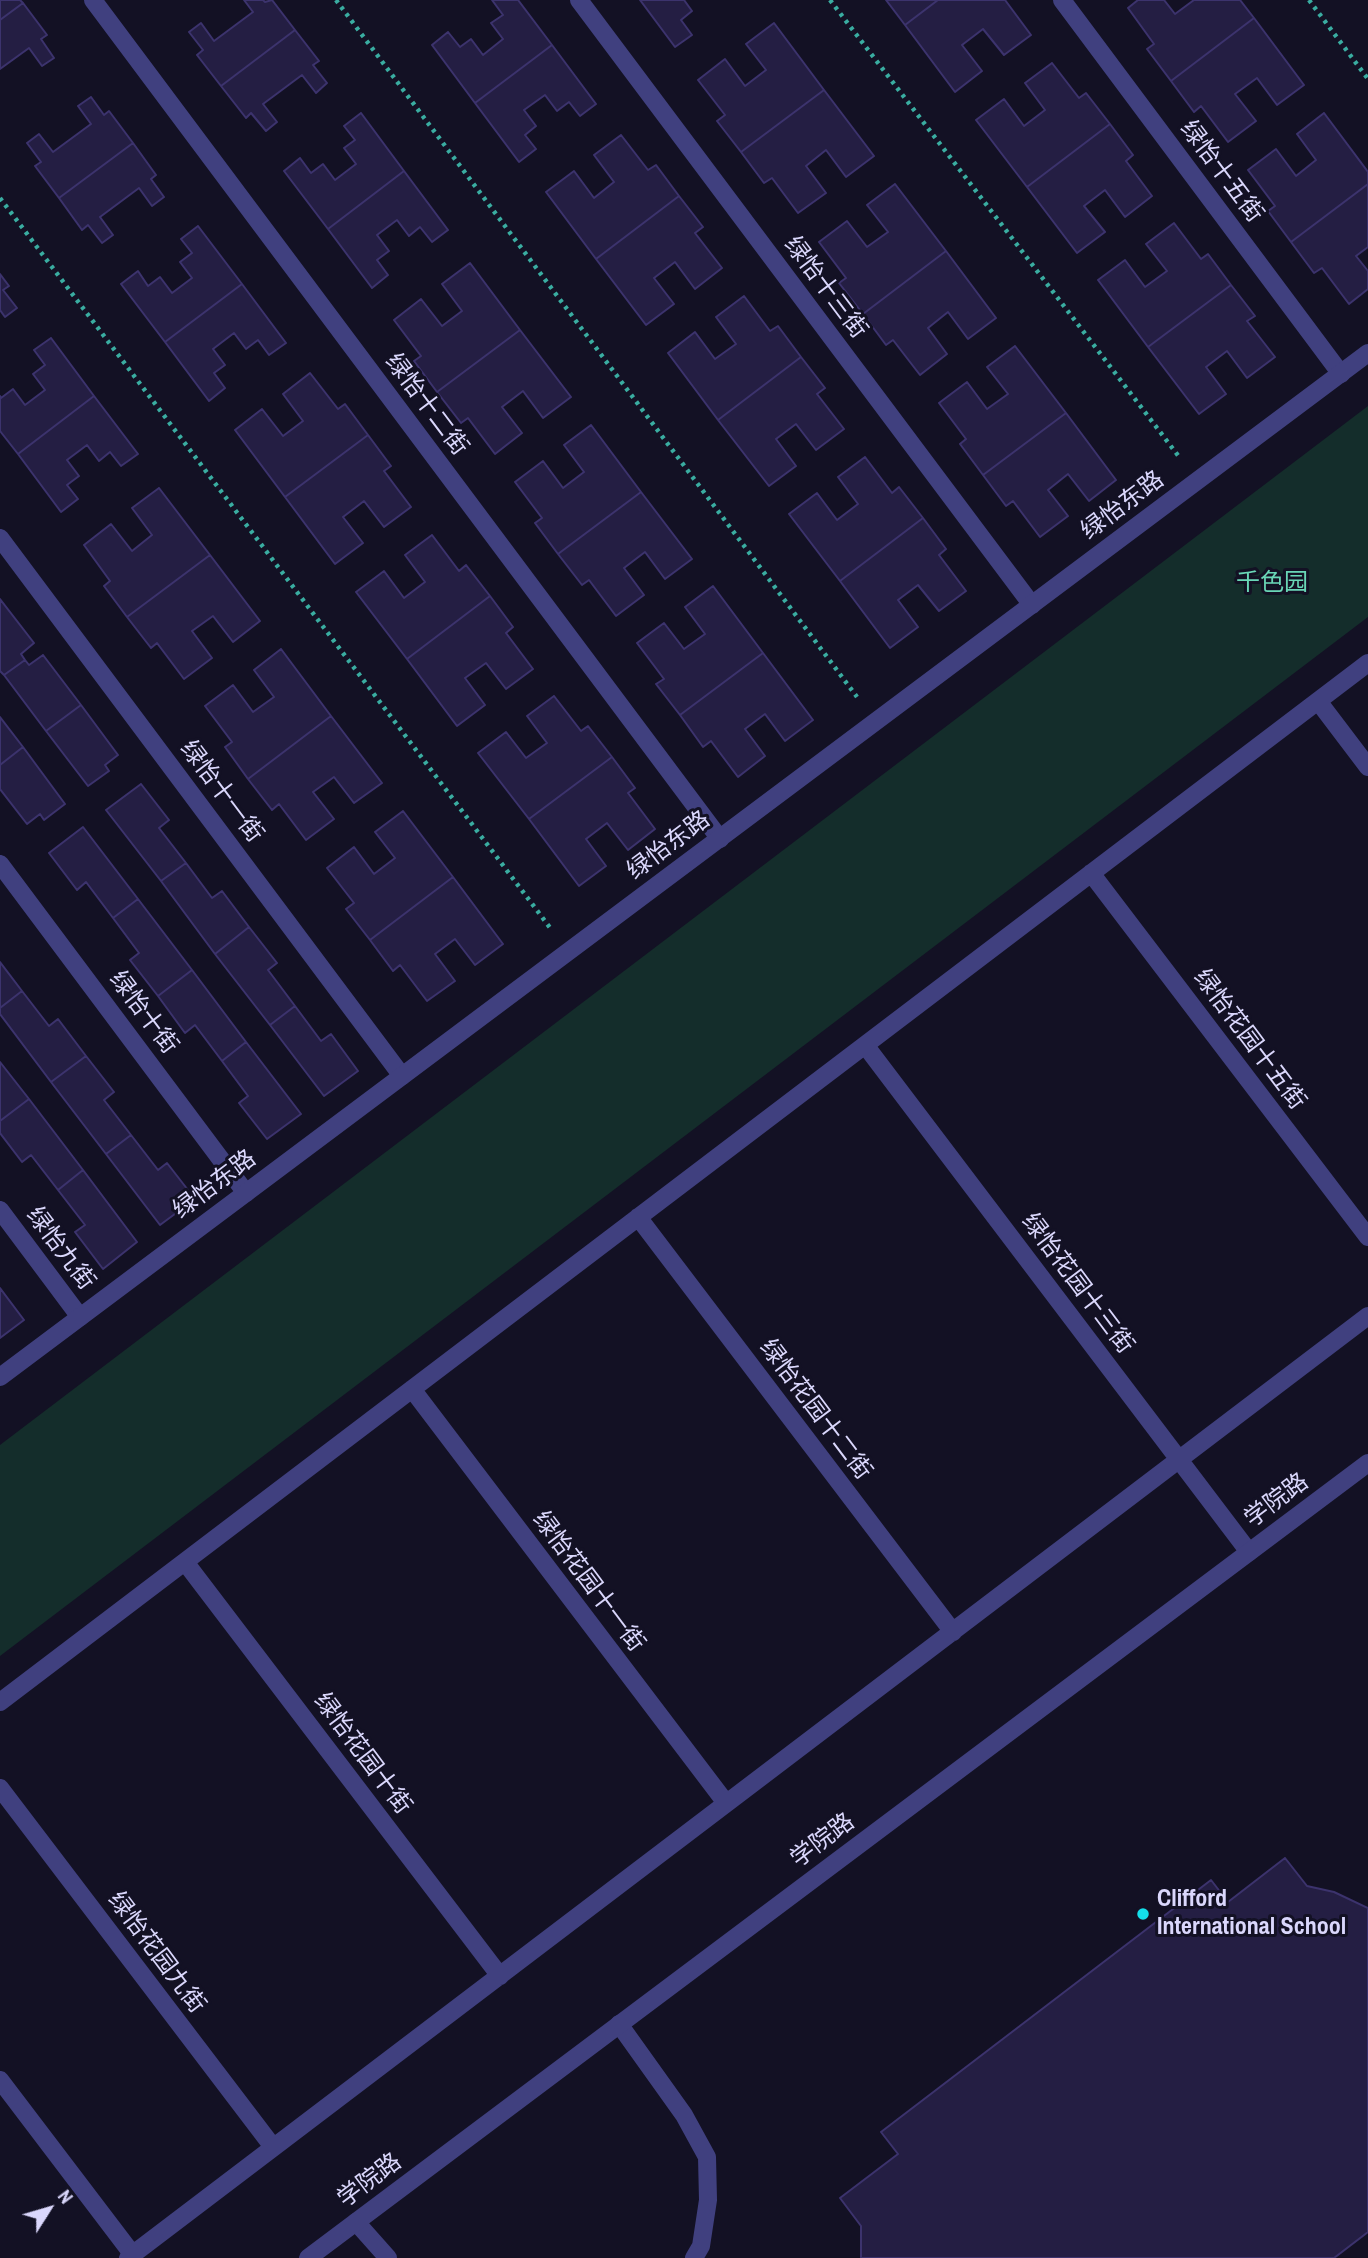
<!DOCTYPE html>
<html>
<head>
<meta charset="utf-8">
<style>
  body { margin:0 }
  #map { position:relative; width:1368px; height:2258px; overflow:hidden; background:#131124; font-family:"Archivo Narrow",sans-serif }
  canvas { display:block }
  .north { position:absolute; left:14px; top:2174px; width:70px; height:70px; -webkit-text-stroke:5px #131124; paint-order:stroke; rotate:53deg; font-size:19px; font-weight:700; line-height:28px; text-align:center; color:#dad7fc }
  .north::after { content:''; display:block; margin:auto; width:24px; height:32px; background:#dad7fc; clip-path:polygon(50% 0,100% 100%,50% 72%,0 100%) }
</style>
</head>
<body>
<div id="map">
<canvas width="1368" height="2258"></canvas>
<div class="north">N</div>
</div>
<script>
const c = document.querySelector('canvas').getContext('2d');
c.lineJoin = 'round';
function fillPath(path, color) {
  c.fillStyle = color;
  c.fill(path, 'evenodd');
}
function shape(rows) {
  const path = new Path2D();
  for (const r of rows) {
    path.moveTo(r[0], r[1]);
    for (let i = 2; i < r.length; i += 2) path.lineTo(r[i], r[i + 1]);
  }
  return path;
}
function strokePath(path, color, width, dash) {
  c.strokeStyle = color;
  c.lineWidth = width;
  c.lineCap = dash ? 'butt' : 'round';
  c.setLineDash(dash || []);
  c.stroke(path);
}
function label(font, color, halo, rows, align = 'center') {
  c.font = font + ' "Archivo Narrow","Noto Sans SC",sans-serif';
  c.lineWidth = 6;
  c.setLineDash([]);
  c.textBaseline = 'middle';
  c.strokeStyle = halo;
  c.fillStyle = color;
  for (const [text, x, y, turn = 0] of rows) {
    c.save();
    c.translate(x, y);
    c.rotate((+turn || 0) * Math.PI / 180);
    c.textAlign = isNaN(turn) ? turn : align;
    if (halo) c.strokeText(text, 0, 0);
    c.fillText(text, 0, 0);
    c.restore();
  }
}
const green = shape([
  [1368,406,1368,617,0,1656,0,1445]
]);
const building = shape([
  [0,0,20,0,23,3,0,20,0,0],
  [244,0,263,0,265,2,272,0,295,30,221,86,197,55,203,50,189,32,201,23,214,41,253,12,244,0],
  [492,0,518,0,552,45,475,103,432,45,448,32,460,47,471,39,483,55,503,39,491,23,503,15,492,0],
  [640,0,684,0,692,11,681,20,692,35,675,47,640,0],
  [886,0,938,0,905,25,886,0],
  [938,0,1005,0,1031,35,1004,55,983,29,962,45,982,71,955,92,905,25,938,0],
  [1138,0,1164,0,1175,14,1194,0,1240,0,1254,18,1171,81,1147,49,1154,44,1128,8,1138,0],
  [23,3,47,35,41,39,54,58,42,66,29,48,0,69,0,20,23,3],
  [1254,18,1304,85,1277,105,1257,78,1235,94,1256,121,1228,142,1201,106,1194,112,1171,81,1254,18],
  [774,23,824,90,741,152,717,121,725,115,698,80,725,59,745,86,766,70,746,44,774,23],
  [295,30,319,61,313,65,327,83,316,93,302,75,263,104,277,122,266,131,251,113,246,118,221,86,295,30],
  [552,45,596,104,580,116,569,102,557,111,545,95,524,110,536,126,525,135,536,149,519,162,475,103,552,45],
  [1052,63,1079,98,1086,93,1110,124,1027,187,976,120,1004,99,1024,126,1045,110,1025,83,1052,63],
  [824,90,874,156,846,177,826,150,806,166,826,193,798,213,772,178,764,183,741,152,824,90],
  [91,97,104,115,109,111,133,143,59,198,35,166,41,162,27,143,39,134,53,152,91,124,78,106,91,97],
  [361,113,404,171,328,229,284,171,300,158,311,173,323,164,335,180,356,164,344,148,355,140,344,126,361,113],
  [1324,113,1368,172,1368,184,1291,242,1268,211,1275,206,1248,170,1276,149,1296,176,1316,160,1297,134,1324,113],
  [1110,124,1133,155,1126,161,1152,196,1125,217,1105,190,1084,206,1105,232,1077,253,1027,187,1110,124],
  [621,135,648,170,656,165,679,196,596,259,546,192,574,171,594,198,614,182,594,155,621,135],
  [133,143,156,175,151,179,164,197,152,206,139,188,100,217,113,235,102,243,88,225,82,230,59,198,133,143],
  [404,171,448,230,432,242,420,227,409,236,397,220,377,235,389,251,377,260,388,275,372,288,328,229,404,171],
  [895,184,946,251,863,314,839,283,846,278,819,242,847,221,867,247,888,232,867,205,895,184],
  [1368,184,1368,247,1356,256,1368,271,1368,289,1349,304,1322,268,1314,273,1291,242,1368,184],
  [679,196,703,227,695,233,722,268,695,289,675,262,654,278,674,304,646,325,596,259,679,196],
  [1174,223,1201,259,1208,254,1231,285,1148,347,1098,280,1125,260,1145,287,1167,271,1146,244,1174,223],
  [198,226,242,284,165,342,121,284,138,271,148,286,160,277,172,293,192,278,180,262,192,253,181,239,198,226],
  [946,251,996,318,968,339,948,312,928,328,947,354,920,375,893,340,886,345,863,314,946,251],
  [470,263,520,330,437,392,414,361,421,356,394,320,421,299,442,326,462,311,442,284,470,263],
  [0,274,9,286,3,290,17,308,5,317,0,310,0,274],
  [242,284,286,343,269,355,258,340,246,349,234,333,213,349,225,365,214,373,225,388,209,401,165,342,242,284],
  [1231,285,1255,316,1247,321,1275,357,1247,378,1227,351,1206,367,1226,394,1199,414,1148,347,1231,285],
  [744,296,770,331,778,326,801,357,718,420,668,353,695,332,715,359,736,344,716,317,744,296],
  [520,330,571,397,543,418,523,391,502,407,522,433,495,454,468,418,461,423,437,392,520,330],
  [51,338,94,396,18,454,0,431,0,396,1,398,13,389,25,405,45,390,33,374,45,365,34,350,51,338],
  [1015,346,1066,413,983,475,960,444,966,439,939,403,967,382,987,409,1008,394,987,367,1015,346],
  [801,357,825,388,817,394,844,429,816,450,796,424,776,439,796,466,769,486,718,420,801,357],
  [310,373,338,409,345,404,368,435,285,497,235,430,262,409,283,436,303,421,283,394,310,373],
  [94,396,138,454,121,466,110,452,99,461,87,445,67,460,79,476,67,485,78,499,61,512,18,454,94,396],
  [1066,413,1116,480,1089,501,1068,474,1048,490,1068,516,1040,537,1013,501,1006,506,983,475,1066,413],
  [591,425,641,492,558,554,535,523,542,518,515,482,543,461,563,488,584,472,564,445,591,425],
  [368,435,391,466,384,471,411,507,384,527,364,501,343,517,363,543,335,564,285,497,368,435],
  [865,457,892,493,899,487,923,518,840,581,789,514,817,493,837,520,858,504,838,477,865,457],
  [159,488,210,555,127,617,104,586,110,581,84,545,111,524,132,551,152,535,132,508,159,488],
  [641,492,692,559,665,579,645,552,624,568,644,595,616,616,589,580,582,585,558,554,641,492],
  [923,518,946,549,939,555,966,591,939,611,918,585,898,600,918,627,890,648,840,581,923,518],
  [432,535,459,571,466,565,490,596,407,659,356,592,384,571,404,598,425,582,405,555,432,535],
  [210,555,260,621,233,642,213,616,192,631,212,658,184,679,157,643,151,648,127,617,210,555],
  [713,586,763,653,680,715,656,684,664,679,637,643,664,623,684,649,705,634,685,607,713,586],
  [490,596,513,627,506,633,533,669,506,689,486,663,465,678,485,705,457,726,407,659,490,596],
  [0,599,34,643,21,654,25,660,4,675,0,671,0,599],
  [281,649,331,716,248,779,225,747,232,742,205,706,233,685,253,712,274,697,254,670,281,649],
  [763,653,813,720,785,741,765,714,745,729,765,756,738,777,711,741,703,747,680,715,763,653],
  [43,655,81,705,46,731,4,675,25,660,29,665,43,655],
  [554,696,581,731,588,726,612,757,529,819,478,753,506,732,526,758,547,743,527,716,554,696],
  [81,705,118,755,105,765,109,771,88,786,46,731,81,705],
  [331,716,382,783,354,803,334,777,313,792,334,819,306,840,279,804,272,810,248,779,331,716],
  [0,717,23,747,0,765,0,717],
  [23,747,65,804,44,820,40,814,27,824,0,789,0,765,23,747],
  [612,757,635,788,628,793,655,829,628,850,607,823,586,839,606,866,579,886,529,819,612,757],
  [141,784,169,820,159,828,186,863,161,881,106,810,141,784],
  [403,811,453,877,370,940,346,909,354,903,327,868,354,847,374,874,395,858,375,832,403,811],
  [83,827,138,899,113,918,86,882,77,890,49,853,83,827],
  [186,863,212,898,222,891,249,927,215,954,161,881,186,863],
  [453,877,503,944,475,965,455,939,435,954,455,981,427,1001,400,965,393,971,370,940,453,877],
  [138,899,192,970,158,996,130,960,139,953,113,918,138,899],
  [249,927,277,963,268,970,295,1006,270,1025,215,954,249,927],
  [0,962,22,991,0,1008,0,962],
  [192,970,246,1042,222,1061,195,1025,185,1033,158,996,192,970],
  [22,991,49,1026,58,1019,86,1056,51,1082,0,1014,0,1008,22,991],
  [295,1006,321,1041,331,1034,358,1071,324,1096,270,1025,295,1006],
  [246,1042,301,1114,267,1139,239,1103,248,1096,222,1061,246,1042],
  [86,1056,114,1092,104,1100,131,1135,106,1154,51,1082,86,1056],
  [0,1062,29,1099,0,1121,0,1062],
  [29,1099,83,1170,58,1190,31,1155,22,1162,0,1133,0,1121,29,1099],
  [131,1135,158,1170,167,1163,195,1199,160,1225,106,1154,131,1135],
  [83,1170,137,1242,103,1269,75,1232,85,1225,58,1190,83,1170],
  [0,1288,24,1320,0,1338,0,1288],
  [1285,1858,1307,1886,1334,1892,1368,1908,1368,2232,1334,2258,861,2258,861,2226,840,2198,898,2154,881,2132,1211,1880,1228,1902,1285,1858]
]);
const path = shape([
  [336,0,857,697],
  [830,0,1180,458],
  [1309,0,1368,79],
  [0,198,551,929]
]);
const service = shape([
  [93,0,720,839],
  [579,0,1032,605],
  [1062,0,1341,374],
  [0,538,402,1076],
  [1318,701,1368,767],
  [0,864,246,1193],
  [1091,873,1368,1237],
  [865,1045,1249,1552],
  [0,1210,80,1317],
  [638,1217,953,1632],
  [412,1389,726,1803],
  [185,1562,500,1976],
  [0,1702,1368,663],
  [0,1788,273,2147],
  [619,2024,684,2115,707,2157,708,2200,701,2246,694,2258],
  [0,2080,133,2255],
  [356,2222,388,2258],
  [128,2258,1368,1316]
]);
const minor = shape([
  [0,1377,1368,353],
  [308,2258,1368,1463]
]);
const markers = [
  [1143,1914,7,"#14dfea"]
];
const streetNames = [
  ["绿怡十五街",1221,172,53],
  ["绿怡十三街",825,288,53],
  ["绿怡十二街",426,405,53],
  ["绿怡东路",1123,506,-37],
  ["绿怡十一街",221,792,53],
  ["绿怡东路",669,846,-37],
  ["绿怡十街",143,1013,53],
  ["绿怡花园十五街",1249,1040,53],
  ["绿怡东路",215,1185,-37],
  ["绿怡九街",60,1249,53],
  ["绿怡花园十三街",1077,1284,53],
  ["绿怡花园十二街",815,1410,53],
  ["学院路",1277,1501,-37],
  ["绿怡花园十一街",588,1582,53],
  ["绿怡花园十街",362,1754,53],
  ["学院路",823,1841,-37],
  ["绿怡花园九街",156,1953,53],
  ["学院路",370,2181,-37]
];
const parkNames = [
  ["千色园",1272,584]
];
const poiNames = [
  ["Clifford",1157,1900],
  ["International School",1157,1928]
];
fillPath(green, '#142d2b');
fillPath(building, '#241e43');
strokePath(building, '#3c336d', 2);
strokePath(path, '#3aada1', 4.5, [3.5, 5]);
strokePath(service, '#40407f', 18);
strokePath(minor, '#40407f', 18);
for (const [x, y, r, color] of markers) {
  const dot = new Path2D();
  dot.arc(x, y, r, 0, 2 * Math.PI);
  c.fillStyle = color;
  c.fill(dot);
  strokePath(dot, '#131124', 2.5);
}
label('24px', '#dad7fc', '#131124', streetNames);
label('24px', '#69d6b6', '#131124', parkNames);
label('bold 24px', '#dad7fc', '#131124', poiNames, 'left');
</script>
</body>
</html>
